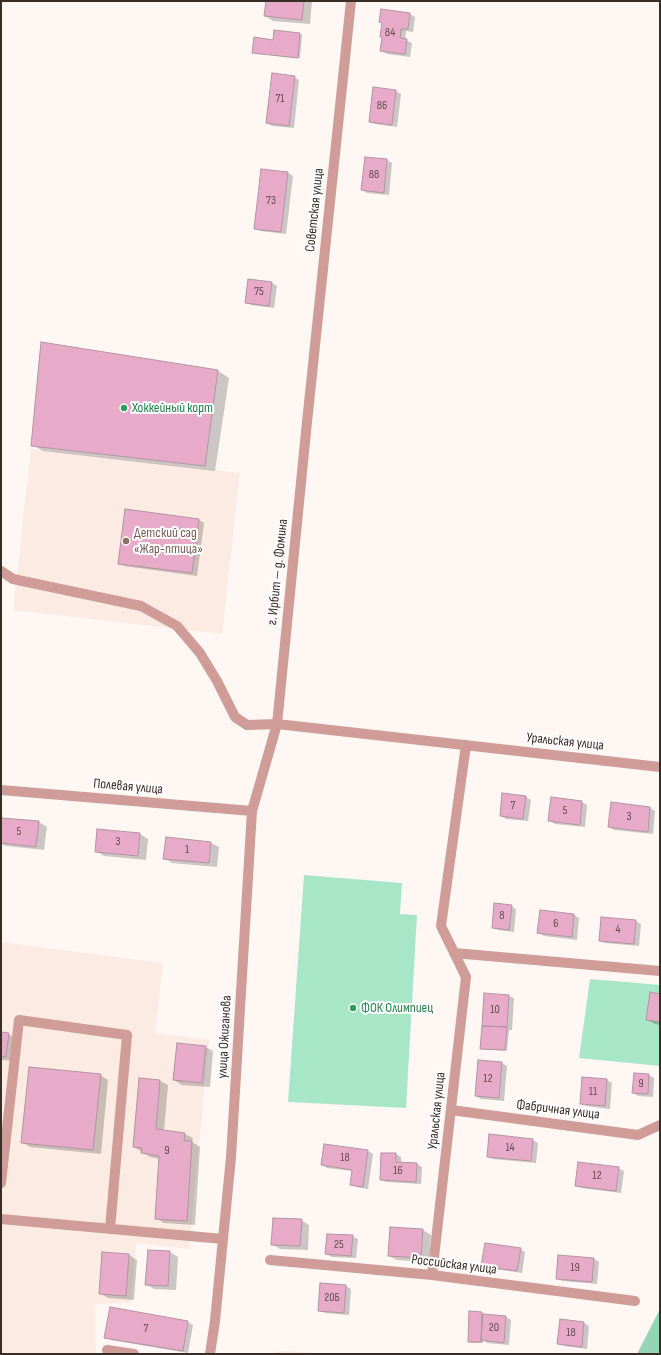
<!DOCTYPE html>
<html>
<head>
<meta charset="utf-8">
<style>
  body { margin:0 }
  #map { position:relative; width:661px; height:1355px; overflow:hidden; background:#fef7f4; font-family:"Sofia Sans Condensed",sans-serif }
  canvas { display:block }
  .frame { position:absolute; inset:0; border:2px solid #392d27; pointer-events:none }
</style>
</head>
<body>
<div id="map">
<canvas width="661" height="1355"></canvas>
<div class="frame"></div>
</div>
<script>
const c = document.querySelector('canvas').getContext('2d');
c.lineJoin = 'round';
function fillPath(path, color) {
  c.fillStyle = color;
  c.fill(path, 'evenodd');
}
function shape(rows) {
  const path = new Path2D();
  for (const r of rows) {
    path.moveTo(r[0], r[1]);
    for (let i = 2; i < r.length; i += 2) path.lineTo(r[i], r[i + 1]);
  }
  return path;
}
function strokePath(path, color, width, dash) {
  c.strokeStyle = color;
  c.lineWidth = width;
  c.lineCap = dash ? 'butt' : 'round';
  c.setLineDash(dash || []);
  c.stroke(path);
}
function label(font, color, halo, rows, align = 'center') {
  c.font = font + ' "Sofia Sans Condensed",sans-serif';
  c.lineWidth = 4;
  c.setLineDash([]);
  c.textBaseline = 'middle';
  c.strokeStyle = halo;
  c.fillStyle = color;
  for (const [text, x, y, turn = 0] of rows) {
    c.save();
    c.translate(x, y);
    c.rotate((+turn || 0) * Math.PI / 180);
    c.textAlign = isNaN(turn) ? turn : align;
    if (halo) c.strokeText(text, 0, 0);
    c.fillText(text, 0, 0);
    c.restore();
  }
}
const built = shape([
  [31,449,240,473,222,634,13,610],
  [1,942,163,963,155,1033,209,1040,189,1249,136,1243,131,1303,95,1304,96,1354,1,1354],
  [276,1351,338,1354,276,1354]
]);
const green = shape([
  [304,875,402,883,400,914,417,915,406,1108,288,1102],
  [590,979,660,985,660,1066,579,1058]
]);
const forest = shape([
  [660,1309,660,1354,637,1354]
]);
const shadow = shape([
  [267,1,312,1,310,24,273,21,265,16],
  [382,11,410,14,415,17,413,32,406,31,405,40,412,43,410,57,387,54,382,51,383,38],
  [275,31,302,35,300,58,253,52,274,41],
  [294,77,299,80,294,128,272,126,267,123],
  [374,89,396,91,401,94,397,127,375,124,370,121],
  [366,158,387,160,392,163,389,195,367,193,362,190],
  [288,173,293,176,286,234,260,231,255,228],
  [249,280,272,283,277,286,274,308,251,305,246,302],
  [42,343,218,371,229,378,215,471,43,451,33,445],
  [126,511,199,520,204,523,197,576,124,566,119,563],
  [526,797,531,800,528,821,506,819,501,816],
  [582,802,587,805,585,827,555,824,550,821],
  [612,803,650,808,655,811,653,834,614,830,609,827],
  [1,819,39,822,47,827,44,850,6,846,1,844],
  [140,834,148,839,146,860,104,856,96,851],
  [211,843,219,847,217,867,172,863,164,858],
  [511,906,516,909,514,932,498,930,493,927],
  [541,911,574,915,579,918,577,940,544,936,539,933],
  [636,921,641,924,639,946,605,943,600,940],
  [660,995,660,1025,655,1024,647,1020],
  [509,996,514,998,512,1030,509,1030,507,1051,484,1049,481,1048],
  [1,1033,8,1034,16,1038,14,1061,1,1060],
  [205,1047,213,1051,210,1087,182,1085,174,1080],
  [502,1063,507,1066,504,1101,481,1099,476,1096],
  [635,1074,649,1075,654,1078,653,1097,638,1096,633,1093],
  [100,1075,108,1080,101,1154,30,1147,22,1142],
  [140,1079,160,1081,168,1085,164,1131,185,1134,193,1138,192,1142,200,1147,195,1225,164,1223,156,1218,160,1159,150,1157,134,1147],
  [607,1080,612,1083,610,1109,586,1106,581,1103],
  [533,1140,538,1143,536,1163,493,1159,488,1156],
  [368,1151,373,1154,368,1189,356,1187,351,1184,353,1171,327,1168,322,1165],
  [382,1154,396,1154,401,1157,401,1163,417,1164,422,1167,421,1184,386,1182,381,1179],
  [618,1168,624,1171,621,1193,581,1188,576,1185],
  [301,1220,309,1225,308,1250,280,1249,272,1244],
  [391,1228,423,1230,431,1235,429,1262,397,1260,389,1256],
  [352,1236,358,1239,356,1258,332,1257,326,1254],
  [520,1249,525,1252,522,1273,487,1268,482,1265],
  [170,1252,178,1257,176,1290,154,1289,146,1284],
  [129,1255,137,1260,134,1300,108,1298,100,1293],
  [594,1259,599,1262,597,1284,562,1281,557,1278],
  [346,1286,351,1289,349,1315,325,1313,319,1310],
  [481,1313,483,1315,506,1317,511,1320,509,1345,487,1343,483,1340,483,1343,471,1343,469,1341],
  [561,1321,584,1323,589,1326,587,1349,564,1346,558,1343],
  [187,1322,193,1325,188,1353,111,1340,105,1337]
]);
const building = shape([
  [266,1,304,1,302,20,264,16,266,1],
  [381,9,410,13,408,29,401,29,400,38,407,39,405,54,380,51,382,38,380,37,382,23,379,22,381,9],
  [274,30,300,33,298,58,252,53,254,37,273,40,274,30],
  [272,73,295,76,289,126,266,123,272,73],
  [373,87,396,90,392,125,369,122,373,87],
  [365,157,387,159,384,193,361,190,365,157],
  [261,169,288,172,281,232,254,229,261,169],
  [248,279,272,282,269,306,245,303,248,279],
  [41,342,218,370,205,466,31,446,41,342],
  [125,509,199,519,192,573,118,564,125,509],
  [502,793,526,796,523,819,500,816,502,793],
  [551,797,582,801,580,825,548,821,551,797],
  [611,802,650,807,648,832,608,827,611,802],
  [1,818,39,821,36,847,1,843,1,818],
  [97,829,140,833,138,856,95,852,97,829],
  [166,837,211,842,209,863,163,859,166,837],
  [494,903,512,905,509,930,492,928,494,903],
  [540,910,574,914,572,937,537,933,540,910],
  [601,917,636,920,634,944,599,941,601,917],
  [650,992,660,994,660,1022,646,1020,650,992],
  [484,993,509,995,507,1027,482,1026,484,993],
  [482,1026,507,1027,505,1050,480,1049,482,1026],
  [1,1032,9,1033,6,1057,1,1057,1,1032],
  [177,1043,206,1046,202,1083,173,1080,177,1043],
  [478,1060,502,1062,499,1098,475,1096,478,1060],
  [29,1067,101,1074,93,1150,21,1143,29,1067],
  [634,1073,649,1074,648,1094,632,1093,634,1073],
  [582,1077,607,1079,605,1106,580,1104,582,1077],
  [139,1078,160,1080,156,1129,185,1133,184,1141,192,1141,187,1221,155,1219,159,1156,141,1153,142,1148,133,1147,139,1078],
  [489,1134,533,1139,531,1161,487,1157,489,1134],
  [324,1144,368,1150,363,1187,350,1185,352,1170,321,1165,324,1144],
  [381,1153,396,1153,396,1162,417,1163,416,1182,380,1180,381,1153],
  [578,1162,619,1167,616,1191,575,1186,578,1162],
  [273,1218,302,1219,300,1246,271,1245,273,1218],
  [390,1227,423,1229,421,1258,388,1256,390,1227],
  [327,1234,353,1235,351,1256,325,1254,327,1234],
  [485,1243,521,1248,517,1271,481,1266,485,1243],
  [148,1250,170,1251,168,1286,145,1285,148,1250],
  [102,1252,129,1254,126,1296,99,1294,102,1252],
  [558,1255,594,1258,592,1282,556,1279,558,1255],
  [320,1283,346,1285,344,1313,318,1311,320,1283],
  [110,1307,188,1321,183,1351,104,1338,110,1307],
  [469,1311,482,1312,481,1342,468,1342,469,1311],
  [483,1314,506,1316,504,1343,481,1340,483,1314],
  [560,1319,584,1322,582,1347,557,1344,560,1319]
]);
const minor = shape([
  [1,571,13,579,141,606,177,626,200,653,217,681,235,717,247,725,277,724,660,767],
  [1,790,252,811],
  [454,953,660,971],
  [451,1110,638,1135,660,1125],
  [1,1183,19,1020,127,1035,110,1229],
  [1,1219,223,1239],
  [270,1260,432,1275,635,1301],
  [432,1275,466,977,441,926,466,745],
  [107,1350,134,1354],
  [210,1354,215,1321,231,1157,252,811,277,724,307,422,351,1]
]);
const markers = [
  [124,408,4,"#2e9e5b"],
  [126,541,4,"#8d6e63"],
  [353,1008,4,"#2e9e5b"]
];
const numberNames = [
  ["84",390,33],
  ["71",280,99],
  ["86",382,106],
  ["88",374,175],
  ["73",271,201],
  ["75",259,292],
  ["7",513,806],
  ["5",565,811],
  ["3",629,817],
  ["5",19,832],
  ["3",118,842],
  ["1",187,850],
  ["8",502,916],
  ["6",556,924],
  ["4",618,930],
  ["10",495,1010],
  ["12",488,1079],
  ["9",641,1084],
  ["11",593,1092],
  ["14",510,1148],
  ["9",167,1151],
  ["18",345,1158],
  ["16",398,1171],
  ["12",597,1176],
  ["25",339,1245],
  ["19",575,1268],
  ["20Б",332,1298],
  ["20",494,1328],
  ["7",146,1329],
  ["18",571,1333]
];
const streetNames = [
  ["Советская улица",315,210,-84],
  ["г. Ирбит — д. Фомина",278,572,-84],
  ["Уральская улица",565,742,6],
  ["Полевая улица",128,787,5],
  ["улица Ожиганова",225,1037,-87],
  ["Фабричная улица",558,1110,7],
  ["Уральская улица",437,1111,-84],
  ["Российская улица",454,1265,7]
];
const leisureNames = [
  ["Хоккейный корт",132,408],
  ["ФОК Олимпиец",361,1008]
];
const educationNames = [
  ["Детский сад",134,533],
  ["«Жар-птица»",134,549]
];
fillPath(built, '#fbebe3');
fillPath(green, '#a8e6c8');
fillPath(forest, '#94d5b6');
fillPath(shadow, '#0003');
fillPath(building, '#e7abc9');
strokePath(building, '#b294a2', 1);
strokePath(minor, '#d09c98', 10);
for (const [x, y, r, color] of markers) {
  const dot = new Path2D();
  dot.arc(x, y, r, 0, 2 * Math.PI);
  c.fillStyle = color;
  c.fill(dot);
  strokePath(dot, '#fff', 1.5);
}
label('12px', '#644c50', null, numberNames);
label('14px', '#392d27', '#fff', streetNames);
label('14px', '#27864d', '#fff', leisureNames, 'left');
label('14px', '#785e54', '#fff', educationNames, 'left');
</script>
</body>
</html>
